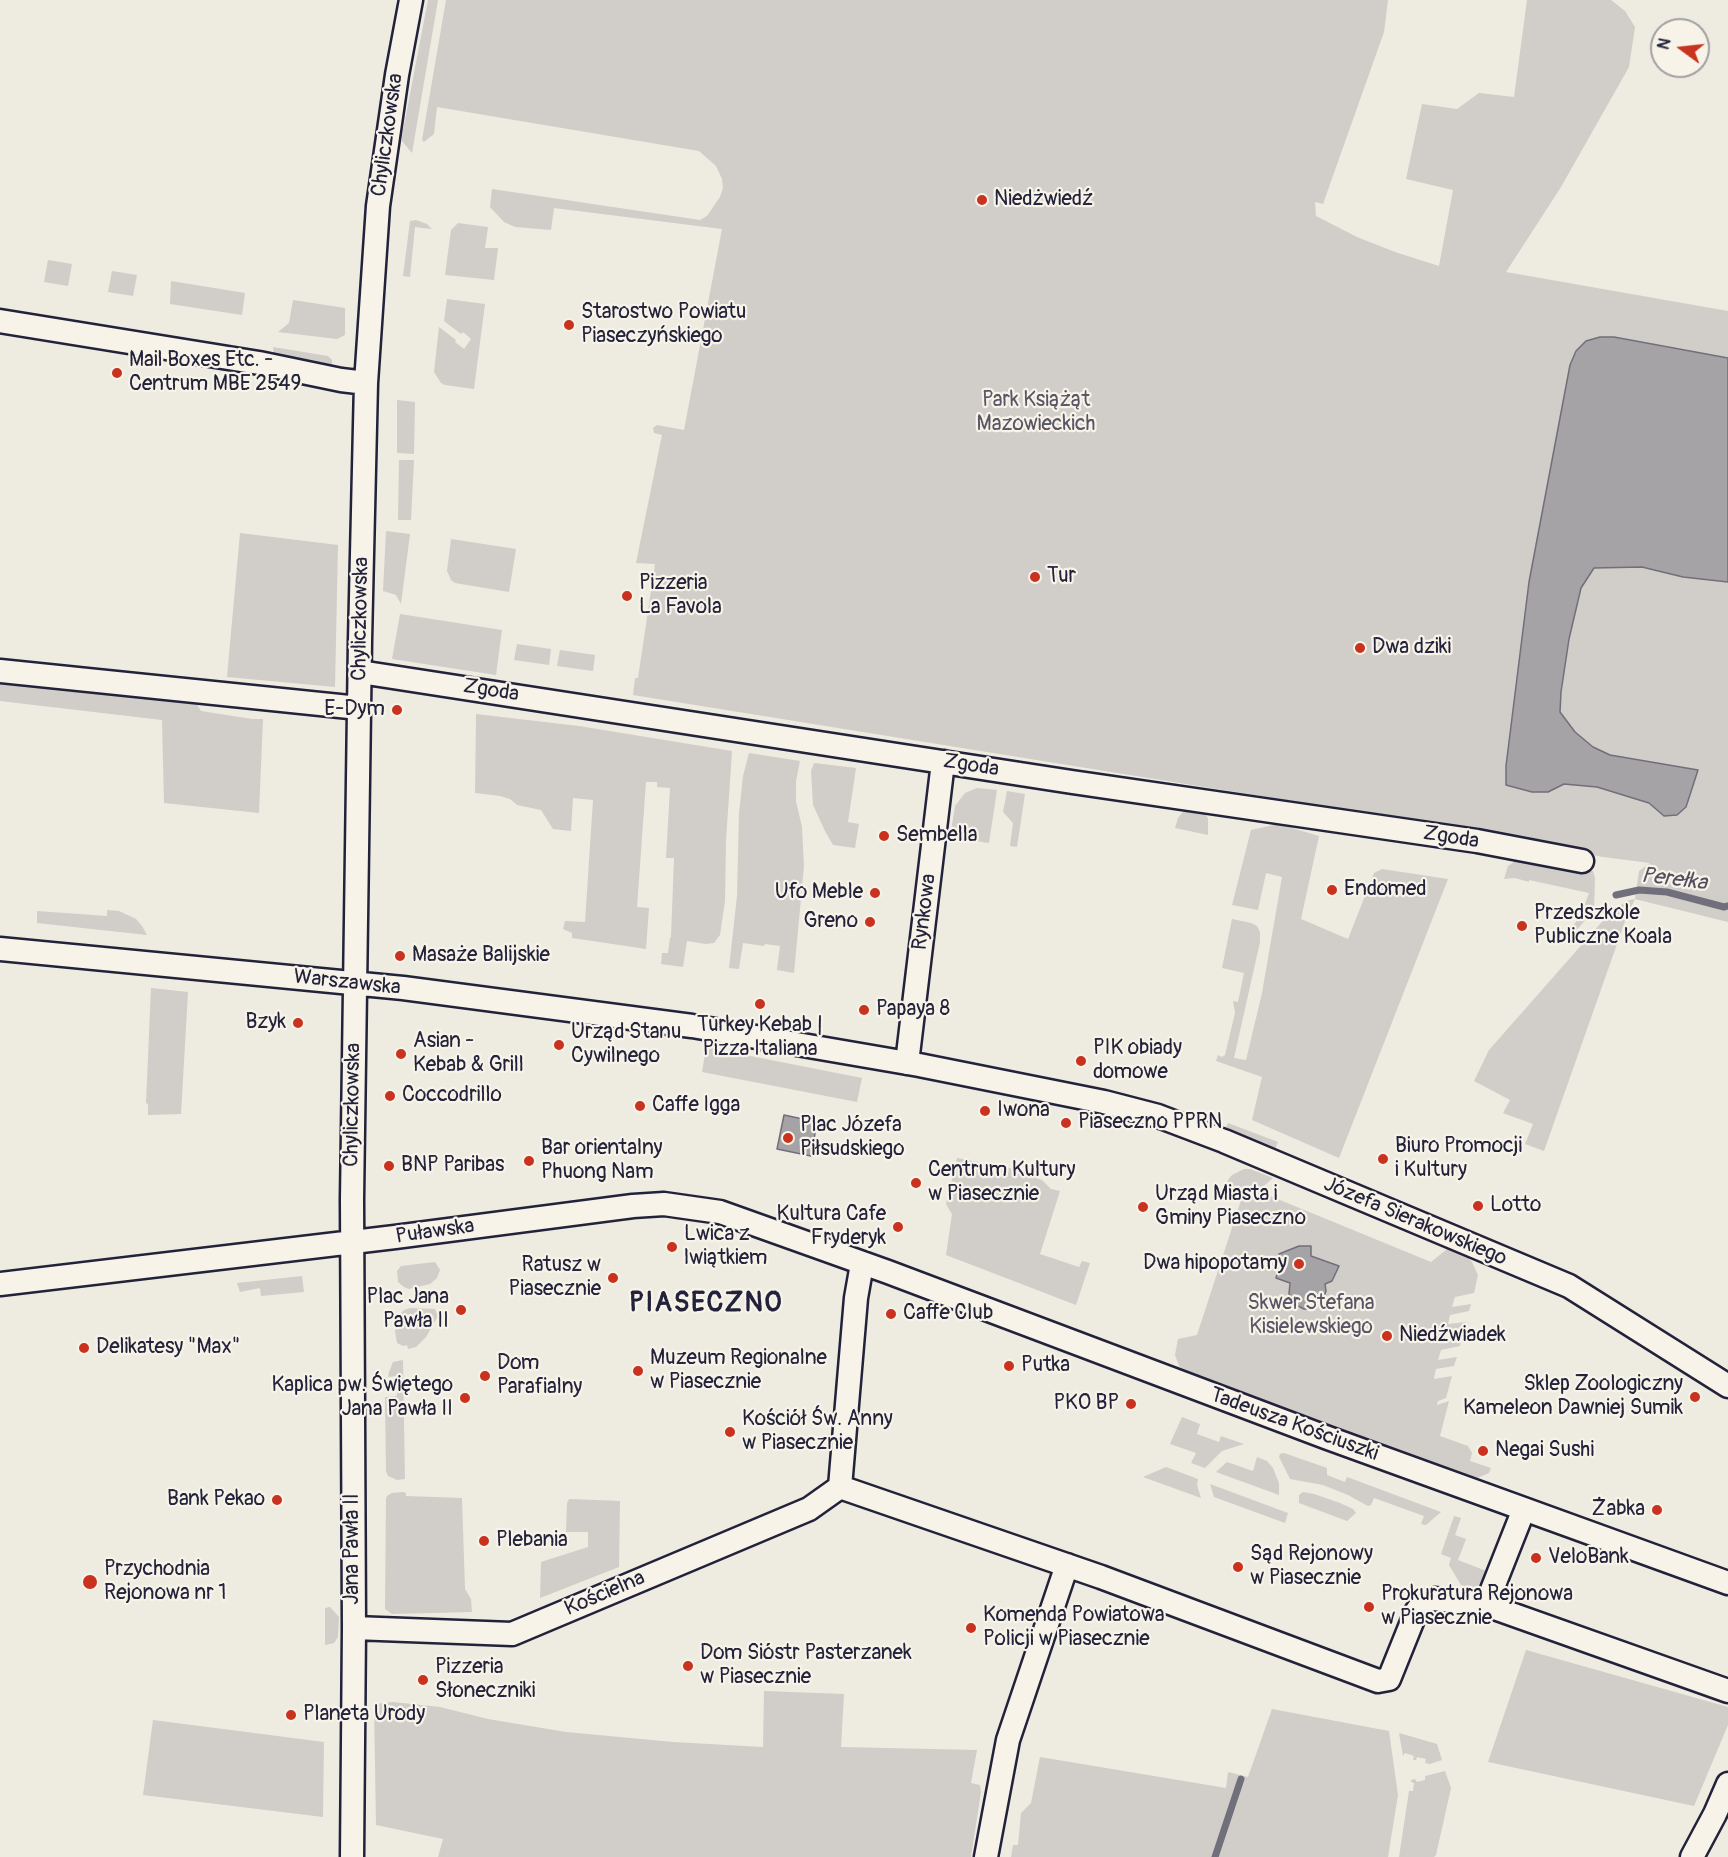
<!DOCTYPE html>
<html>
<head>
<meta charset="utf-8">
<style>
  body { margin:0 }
  #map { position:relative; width:1728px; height:1857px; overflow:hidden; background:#eeebe1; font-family:Pangolin,sans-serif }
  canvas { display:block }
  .north { position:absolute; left:1650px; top:18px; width:60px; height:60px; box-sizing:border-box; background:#f7f3e8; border:2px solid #a29fa3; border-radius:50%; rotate:285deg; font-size:16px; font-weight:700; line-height:24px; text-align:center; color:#22223b }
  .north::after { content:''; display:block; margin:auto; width:21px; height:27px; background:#c8321e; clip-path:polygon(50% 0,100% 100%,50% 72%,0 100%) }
</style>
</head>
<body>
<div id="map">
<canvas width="1728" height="1857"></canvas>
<div class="north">N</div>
</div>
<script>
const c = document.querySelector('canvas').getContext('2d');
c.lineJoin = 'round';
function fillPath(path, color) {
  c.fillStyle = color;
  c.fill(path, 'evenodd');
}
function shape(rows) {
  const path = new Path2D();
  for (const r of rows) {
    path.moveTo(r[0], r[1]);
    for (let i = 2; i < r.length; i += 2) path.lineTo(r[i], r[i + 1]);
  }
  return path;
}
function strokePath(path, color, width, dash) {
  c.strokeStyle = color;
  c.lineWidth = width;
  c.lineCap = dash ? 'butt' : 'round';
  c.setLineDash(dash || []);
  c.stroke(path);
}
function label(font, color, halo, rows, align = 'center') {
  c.font = font + ' Pangolin,sans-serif';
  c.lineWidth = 4.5;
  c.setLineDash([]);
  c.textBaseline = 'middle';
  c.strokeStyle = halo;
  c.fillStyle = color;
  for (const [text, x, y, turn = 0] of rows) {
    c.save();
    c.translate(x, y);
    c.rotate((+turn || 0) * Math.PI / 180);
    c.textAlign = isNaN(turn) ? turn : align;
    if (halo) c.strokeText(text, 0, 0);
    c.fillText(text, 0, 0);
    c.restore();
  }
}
const green = shape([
  [428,0,438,0,412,153,402,141,402,136],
  [446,0,1388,0,1384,32,1323,204,1315,202,1316,216,1357,237,1395,252,1439,266,1453,190,1406,179,1422,104,1457,109,1479,93,1514,97,1527,0,1611,0,1625,11,1635,27,1629,67,1561,187,1506,272,1728,311,1728,922,1635,899,1628,913,1544,1151,1525,1144,1533,1124,1503,1113,1510,1100,1474,1081,1489,1050,1607,916,1626,901,1635,899,1639,871,1650,863,1603,857,1546,846,1521,838,633,695,635,678,638,678,655,564,636,563,662,435,654,433,653,428,657,425,684,430,722,229,554,208,551,230,515,227,504,222,490,207,492,189,700,220,707,216,720,197,723,188,722,179,716,166,699,151,437,107,434,134,424,142,422,140],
  [416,220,427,224,432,229,415,227,410,277,403,276,410,221],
  [458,223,488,227,485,248,498,248,494,280,445,275,451,230],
  [48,260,72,264,68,286,44,282],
  [112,271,137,275,133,296,108,292],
  [171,281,245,293,242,315,170,304],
  [447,299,485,304,474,389,445,385,441,383,434,372,439,327,456,340,455,342,464,349,471,339,463,332,461,334,444,321],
  [293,300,345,308,345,335,337,339,278,332,289,323],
  [273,347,328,356,332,360,332,366,274,357],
  [397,400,415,402,414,454,397,453],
  [399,460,414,460,411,520,398,520],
  [386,531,410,534,401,604,396,595,383,591],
  [240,533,338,545,335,687,227,677],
  [451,539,516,549,509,592,455,583,451,580,447,571],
  [400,614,502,630,496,675,392,659],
  [517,644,551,649,549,665,514,660],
  [560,650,595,655,593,671,557,666],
  [0,680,188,701,196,703,201,711,252,719,263,719,259,813,164,803,162,720,0,701],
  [476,714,579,726,732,751,726,841,725,901,720,935,714,943,706,944,687,941,683,967,661,964,662,953,668,953,670,938,671,937,674,858,666,858,670,788,657,787,657,782,646,782,637,907,649,908,646,949,572,938,572,933,563,929,565,921,585,922,593,800,573,798,571,831,553,829,541,810,517,805,510,799,500,796,475,793],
  [749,753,800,761,796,781,796,801,802,827,804,866,794,973,777,970,780,946,765,944,764,946,743,943,739,969,729,968,737,896,739,813,743,776],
  [814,763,856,768,848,822,859,824,855,848,833,845,825,831,813,805,811,771],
  [977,788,997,790,989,843,950,837,955,806,965,793],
  [1007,791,1025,794,1017,847,1010,846,1013,823,1003,812],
  [1187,811,1204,813,1208,818,1208,835,1175,828,1178,818,1183,812],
  [1278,824,1319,836,1301,919,1348,939,1374,873,1382,869,1448,879,1339,1158,1252,1120,1262,1077,1216,1061,1218,1055,1222,1057,1225,1055,1235,1013,1233,1001,1238,1002,1244,973,1222,968,1232,919,1251,923,1257,926,1260,932,1260,942,1234,1058,1246,1060,1262,993,1282,877,1266,873,1258,910,1232,905,1251,830],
  [1516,856,1587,868,1593,871,1595,878,1594,910,1568,940,1564,938,1581,915,1589,893,1529,880,1529,882,1515,878,1504,879,1508,866,1514,862],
  [107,910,119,911,136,919,142,926,147,935,37,923,37,911,107,916],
  [151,988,188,992,181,1114,148,1115,148,1104,146,1103],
  [710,1048,862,1078,857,1102,702,1072,705,1054],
  [1228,1123,1278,1142,1275,1149,1225,1129],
  [957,1158,1031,1172,1033,1177,1042,1180,1051,1189,1060,1191,1040,1254,1079,1267,1082,1261,1090,1263,1076,1305,946,1255,952,1214,946,1204],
  [1244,1169,1250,1169,1273,1178,1258,1191,1431,1262,1447,1249,1468,1258,1472,1262,1478,1275,1474,1293,1455,1297,1452,1307,1471,1304,1469,1311,1450,1315,1448,1324,1466,1322,1464,1329,1446,1332,1443,1342,1461,1339,1460,1346,1441,1350,1438,1360,1457,1357,1454,1366,1436,1369,1434,1379,1452,1376,1446,1398,1438,1401,1437,1405,1449,1401,1440,1436,1468,1446,1472,1453,1470,1461,1491,1468,1489,1473,1475,1479,1202,1378,1184,1371,1179,1366,1175,1355,1178,1339,1197,1335,1243,1194,1226,1188,1228,1180,1232,1175],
  [435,1262,440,1270,437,1278,430,1284,409,1289,404,1287,398,1282,397,1271,401,1266],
  [302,1276,304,1292,261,1296,260,1288,240,1292,237,1283],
  [410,1308,435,1309,438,1316,426,1337,416,1347,408,1349,407,1345,403,1346,397,1343,395,1331,399,1315,404,1310],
  [403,1360,405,1479,397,1480,388,1476,386,1471,385,1397,397,1396,397,1376,388,1377,389,1372,393,1362],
  [1182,1417,1200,1424,1197,1434,1219,1442,1221,1436,1244,1444,1222,1451,1205,1468,1191,1463,1196,1453,1170,1444],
  [1284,1453,1327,1468,1327,1475,1345,1482,1347,1477,1441,1512,1426,1525,1421,1524,1424,1516,1374,1498,1371,1505,1368,1506,1348,1495,1323,1485,1290,1479,1279,1457,1280,1454],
  [1257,1457,1267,1461,1273,1468,1279,1483,1279,1495,1216,1472,1227,1462,1253,1471],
  [1166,1467,1198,1479,1197,1485,1201,1498,1143,1477],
  [1210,1484,1288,1513,1285,1523,1214,1497],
  [403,1492,406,1493,406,1496,462,1498,465,1589,471,1599,472,1612,392,1614,385,1609,386,1499,387,1496,392,1493],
  [1303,1492,1314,1494,1340,1503,1353,1509,1356,1513,1347,1521,1299,1503,1299,1495],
  [569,1499,620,1501,619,1567,540,1598,541,1562,588,1547,588,1532,566,1532,567,1503],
  [1454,1516,1461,1518,1455,1535,1466,1539,1458,1560,1489,1572,1482,1592,1461,1585,1449,1565,1451,1558,1441,1554],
  [330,1607,339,1617,338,1637,334,1643,325,1645,325,1608],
  [1526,1650,1728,1707,1728,1725,1694,1806,1488,1762],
  [764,1691,844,1694,841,1747,977,1750,971,1783,980,1785,981,1792,971,1857,438,1857,443,1839,376,1825,374,1704,393,1702,440,1707,488,1719,566,1732,673,1742,763,1747],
  [1272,1709,1389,1731,1398,1795,1388,1857,1011,1857,1013,1845,1018,1845,1021,1813,1031,1803,1040,1757,1226,1788,1228,1772,1248,1777],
  [153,1720,324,1742,323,1817,143,1795],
  [1399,1733,1437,1744,1442,1760,1430,1764,1425,1763,1426,1759,1417,1757,1416,1760,1413,1760,1414,1756,1405,1753,1403,1756],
  [1445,1771,1451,1788,1436,1855,1434,1857,1399,1857,1409,1791,1413,1791,1414,1783,1411,1782,1411,1780,1415,1779,1417,1782,1425,1780,1425,1776]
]);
const water = shape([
  [1600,337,1614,337,1728,358,1728,582,1683,577,1642,567,1594,568,1581,588,1569,639,1561,692,1560,712,1575,732,1593,747,1610,755,1698,770,1686,807,1677,815,1664,816,1649,803,1597,787,1564,784,1548,792,1532,792,1506,785,1506,766,1529,582,1570,365,1576,351,1586,341,1600,337],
  [784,1115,817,1122,811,1156,777,1149,784,1115],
  [1299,1246,1311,1246,1311,1256,1339,1266,1332,1281,1325,1284,1326,1291,1322,1302,1312,1309,1304,1309,1296,1305,1289,1294,1290,1283,1276,1278,1279,1268,1279,1254,1299,1246]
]);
const stream = shape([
  [1616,895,1639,890,1667,892,1724,907,1728,906],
  [1215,1857,1241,1779]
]);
const minor = shape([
  [0,321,259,363,341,380,366,383],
  [0,671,359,708],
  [360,672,1072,782,1477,841,1582,861],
  [0,949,403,988,692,1026,919,1065,1104,1102,1158,1116,1224,1141,1569,1286,1728,1386],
  [907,1063,943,762],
  [0,1284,395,1237,633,1206,664,1204,720,1212,888,1272,1328,1438,1728,1583],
  [840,1487,1101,1577,1378,1681,1389,1679,1416,1612,1423,1602,1434,1599,1486,1605,1728,1691],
  [1486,1605,1524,1509],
  [354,1628,512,1634,809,1509,840,1487,856,1298,862,1264],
  [352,1857,354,1628,352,1199,360,640,366,383,378,206,397,75,411,0],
  [986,1857,1008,1740,1067,1565],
  [1692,1857,1715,1814,1728,1784]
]);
const markers = [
  [982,200,6,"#c8321e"],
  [569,325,6,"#c8321e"],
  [117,373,6,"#c8321e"],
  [1035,577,6,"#c8321e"],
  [627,596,6,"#c8321e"],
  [1360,648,6,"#c8321e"],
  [397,710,6,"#c8321e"],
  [884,836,6,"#c8321e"],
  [1332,890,6,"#c8321e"],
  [875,893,6,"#c8321e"],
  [870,922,6,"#c8321e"],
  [1522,926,6,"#c8321e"],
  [400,956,6,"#c8321e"],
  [760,1004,6,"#c8321e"],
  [864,1010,6,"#c8321e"],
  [298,1023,6,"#c8321e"],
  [559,1045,6,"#c8321e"],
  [401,1054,6,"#c8321e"],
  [1081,1061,6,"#c8321e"],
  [390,1096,6,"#c8321e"],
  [640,1106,6,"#c8321e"],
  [985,1111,6,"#c8321e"],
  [1066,1123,6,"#c8321e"],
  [788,1138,6,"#c8321e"],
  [1383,1159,6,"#c8321e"],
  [529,1161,6,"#c8321e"],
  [389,1166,6,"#c8321e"],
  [916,1183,6,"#c8321e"],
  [1478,1206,6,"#c8321e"],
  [1143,1207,6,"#c8321e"],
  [898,1227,6,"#c8321e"],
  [672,1247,6,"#c8321e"],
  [1299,1264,6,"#c8321e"],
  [613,1278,6,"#c8321e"],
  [461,1310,6,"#c8321e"],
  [891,1314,6,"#c8321e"],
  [1387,1336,6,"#c8321e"],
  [84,1348,6,"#c8321e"],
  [1009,1366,6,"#c8321e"],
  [638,1371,6,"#c8321e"],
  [485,1376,6,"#c8321e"],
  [1695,1397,6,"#c8321e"],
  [465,1398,6,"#c8321e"],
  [1131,1404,6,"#c8321e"],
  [730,1432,6,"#c8321e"],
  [1483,1451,6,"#c8321e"],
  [277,1500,6,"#c8321e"],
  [1657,1510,6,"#c8321e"],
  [484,1541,6,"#c8321e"],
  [1536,1558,6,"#c8321e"],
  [1238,1567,6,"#c8321e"],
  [90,1582,8,"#c8321e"],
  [1369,1607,6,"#c8321e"],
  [971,1628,6,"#c8321e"],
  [688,1666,6,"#c8321e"],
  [423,1680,6,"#c8321e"],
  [291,1715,6,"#c8321e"]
];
const streetNames = [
  ["Chyliczkowska",388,135,-82],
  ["Chyliczkowska",361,619,-89],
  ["Zgoda",491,691,9],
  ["Zgoda",971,766,9],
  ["Zgoda",1451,838,9],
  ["Rynkowa",925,912,-83],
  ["Warszawska",347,983,6],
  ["Chyliczkowska",353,1105,-89],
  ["Józefa Sierakowskiego",1415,1222,23],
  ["Puławska",435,1232,-8],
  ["Tadeusza Kościuszki",1294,1425,20],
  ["Jana Pawła II",353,1549,-90],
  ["Kościelna",605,1594,-23]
];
const poiNames = [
  ["Niedżwiedź",994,200],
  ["Starostwo Powiatu",581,313],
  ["Piaseczyńskiego",581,337],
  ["Mail Boxes Etc. -",129,361],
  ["Centrum MBE 2549",129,385],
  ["Tur",1047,577],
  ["Pizzeria",639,584],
  ["La Favola",639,608],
  ["Dwa dziki",1372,648],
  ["E-Dym",385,710,"right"],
  ["Sembella",896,836],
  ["Endomed",1344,890],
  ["Ufo Meble",863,893,"right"],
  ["Przedszkole",1534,914],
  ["Publiczne Koala",1534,938],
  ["Greno",858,922,"right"],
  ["Masaże Balijskie",412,956],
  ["Papaya 8",876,1010],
  ["Bzyk",286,1023,"right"],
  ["Turkey Kebab |",760,1026,"center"],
  ["Pizza Italiana",760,1050,"center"],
  ["Urząd Stanu",571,1033],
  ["Cywilnego",571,1057],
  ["Asian -",413,1042],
  ["Kebab & Grill",413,1066],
  ["PIK obiady",1093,1049],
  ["domowe",1093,1073],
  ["Coccodrillo",402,1096],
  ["Caffe Igga",652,1106],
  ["Iwona",997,1111],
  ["Piaseczno PPRN",1078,1123],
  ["Plac Józefa",800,1126],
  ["Piłsudskiego",800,1150],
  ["Biuro Promocji",1395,1147],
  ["i Kultury",1395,1171],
  ["Bar orientalny",541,1149],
  ["Phuong Nam",541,1173],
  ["BNP Paribas",401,1166],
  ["Centrum Kultury",928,1171],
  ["w Piasecznie",928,1195],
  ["Urząd Miasta i",1155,1195],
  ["Gminy Piaseczno",1155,1219],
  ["Lotto",1490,1206],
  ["Kultura Cafe",886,1215,"right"],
  ["Fryderyk",886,1239,"right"],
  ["Lwica z",684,1235],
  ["lwiątkiem",684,1259],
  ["Dwa hipopotamy",1287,1264,"right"],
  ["Ratusz w",601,1266,"right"],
  ["Piasecznie",601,1290,"right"],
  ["Plac Jana",449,1298,"right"],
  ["Pawła II",449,1322,"right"],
  ["Caffe Club",903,1314],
  ["Niedźwiadek",1399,1336],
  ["Delikatesy \"Max\"",96,1348],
  ["Muzeum Regionalne",650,1359],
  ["w Piasecznie",650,1383],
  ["Dom",497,1364],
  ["Parafialny",497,1388],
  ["Putka",1021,1366],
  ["Sklep Zoologiczny",1683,1385,"right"],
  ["Kameleon Dawniej Sumik",1683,1409,"right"],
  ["Kaplica pw. Świętego",453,1386,"right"],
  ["Jana Pawła II",453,1410,"right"],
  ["PKO BP",1119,1404,"right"],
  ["Kościół Św. Anny",742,1420],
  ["w Piasecznie",742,1444],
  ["Negai Sushi",1495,1451],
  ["Bank Pekao",265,1500,"right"],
  ["Żabka",1645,1510,"right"],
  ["Plebania",496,1541],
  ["Sąd Rejonowy",1250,1555],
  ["w Piasecznie",1250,1579],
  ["VeloBank",1548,1558],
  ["Przychodnia",104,1570],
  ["Rejonowa nr 1",104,1594],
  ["Prokuratura Rejonowa",1381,1595],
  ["w Piasecznie",1381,1619],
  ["Komenda Powiatowa",983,1616],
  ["Policji w Piasecznie",983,1640],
  ["Dom Sióstr Pasterzanek",700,1654],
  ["w Piasecznie",700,1678],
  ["Pizzeria",435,1668],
  ["Słoneczniki",435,1692],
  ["Planeta Urody",303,1715]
];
const parkNames = [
  ["Park Książąt",1036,401],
  ["Mazowieckich",1036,425],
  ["Skwer Stefana",1311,1304],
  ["Kisielewskiego",1311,1328]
];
const waterNames = [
  ["Perełka",1674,880,7]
];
const districtNames = [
  ["PIASECZNO",706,1304]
];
fillPath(green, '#d1cdc9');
fillPath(water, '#a6a3a6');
strokePath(water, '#716f7b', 1.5);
strokePath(stream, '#716f7b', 7);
strokePath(minor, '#22223b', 27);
strokePath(minor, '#f7f3e8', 22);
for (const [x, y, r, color] of markers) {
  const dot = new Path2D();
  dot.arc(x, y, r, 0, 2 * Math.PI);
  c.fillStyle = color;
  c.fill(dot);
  strokePath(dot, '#f7f3e8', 2);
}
label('21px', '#22223b', '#f7f3e8', streetNames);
label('21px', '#22223b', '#f7f3e8', poiNames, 'left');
label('21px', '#575566', '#f7f3e8', parkNames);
label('italic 22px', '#504f60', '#f7f3e8', waterNames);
c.letterSpacing = '1.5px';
label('bold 27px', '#22223b', '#f7f3e8', districtNames);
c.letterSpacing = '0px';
</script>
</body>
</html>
